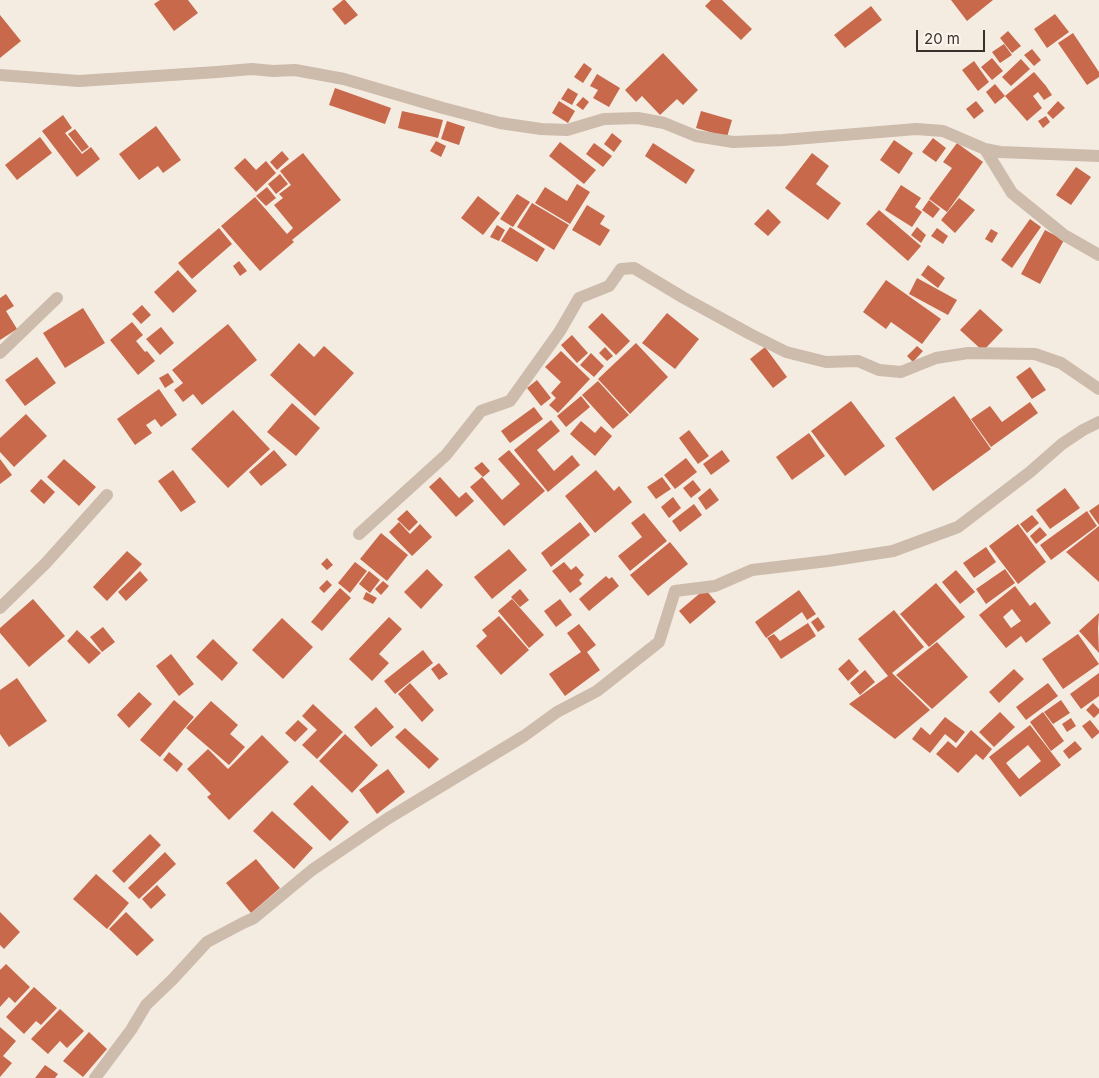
<!DOCTYPE html>
<html>
<head>
<meta charset="utf-8">
<style>
  body { margin:0 }
  #map { position:relative; width:1099px; height:1078px; overflow:hidden; background:#f4ebe1; font-family:Inter,sans-serif }
  canvas { display:block }
  .scale { position:absolute; left:916px; top:30px; width:69px; height:22px; box-sizing:border-box; border:2px solid #3b302b; border-top:0; padding-left:6px; font-size:15px; line-height:18px; white-space:nowrap; color:#3b302b; -webkit-text-stroke:4px #fbf5ee; paint-order:stroke }
</style>
</head>
<body>
<div id="map">
<canvas width="1099" height="1078"></canvas>
<div class="scale">20 m</div>
</div>
<script>
const c = document.querySelector('canvas').getContext('2d');
c.lineJoin = 'round';
function fillPath(path, color) {
  c.fillStyle = color;
  c.fill(path, 'evenodd');
}
function shape(rows) {
  const path = new Path2D();
  for (const r of rows) {
    path.moveTo(r[0], r[1]);
    for (let i = 2; i < r.length; i += 2) path.lineTo(r[i], r[i + 1]);
  }
  return path;
}
function strokePath(path, color, width, dash) {
  c.strokeStyle = color;
  c.lineWidth = width;
  c.lineCap = dash ? 'butt' : 'round';
  c.setLineDash(dash || []);
  c.stroke(path);
}
const building = shape([
  [160,0,188,0,198,13,174,31,154,4],
  [343,0,345,0,358,15,345,25,332,9],
  [711,0,722,0,752,29,741,40,705,6],
  [951,0,993,0,967,21],
  [871,6,882,20,845,48,834,35],
  [1055,14,1069,32,1047,48,1034,29],
  [0,15,21,41,0,58],
  [1008,31,1021,46,1012,53,1000,38],
  [1073,33,1099,72,1099,77,1087,85,1058,43],
  [1004,44,1012,55,1000,63,992,52],
  [1032,49,1041,60,1034,66,1024,55],
  [663,53,698,90,683,105,677,99,660,115,642,96,636,102,625,90],
  [992,58,1003,71,992,80,981,67],
  [1021,59,1030,69,1011,86,1002,77],
  [974,61,989,82,978,91,962,70],
  [584,63,592,69,583,83,574,77],
  [1034,72,1046,86,1042,90,1046,86,1052,95,1044,100,1038,92,1033,96,1042,108,1027,121,1005,96,995,104,986,92,995,84,1005,96],
  [597,74,620,88,609,107,593,98,598,90,590,86],
  [335,88,391,108,385,124,329,105],
  [568,88,578,94,572,105,561,99],
  [583,97,589,102,583,110,576,105],
  [559,101,575,111,568,123,552,113],
  [976,101,984,111,974,119,966,109],
  [1058,101,1065,108,1053,119,1047,113],
  [402,111,443,120,438,138,398,128],
  [701,111,732,120,727,137,696,128],
  [63,115,72,128,65,133,82,154,91,147,100,159,77,177,42,131],
  [1046,116,1050,122,1043,128,1038,121],
  [447,121,465,127,459,145,441,139],
  [156,126,181,160,163,173,158,166,139,180,119,154],
  [75,129,89,147,82,152,68,134],
  [612,133,622,141,614,152,604,144],
  [40,137,52,153,17,180,5,165],
  [933,138,946,148,936,162,922,152],
  [894,140,913,153,899,174,880,160],
  [436,141,446,146,441,157,430,151],
  [560,142,596,170,584,184,549,156],
  [594,143,612,156,603,167,586,154],
  [653,143,695,170,686,184,645,156],
  [957,143,983,162,947,212,929,199,952,168,943,162],
  [282,151,289,159,277,170,270,162],
  [303,153,341,200,292,240,294,242,260,271,221,226,255,197,287,234,293,228,274,205,283,198,279,194,291,185,280,171],
  [812,153,829,166,816,184,841,203,828,220,785,188],
  [245,158,256,170,266,161,276,173,256,192,234,168],
  [1076,167,1091,177,1071,205,1056,195],
  [280,174,288,184,276,194,268,184],
  [577,184,590,192,570,224,535,203,545,187,567,201],
  [901,185,921,198,915,207,922,212,912,227,885,210],
  [267,187,276,198,266,206,256,196],
  [517,194,530,202,513,227,500,219],
  [478,196,500,213,483,235,461,218],
  [959,198,975,210,955,233,941,220],
  [929,200,940,209,933,218,922,210],
  [532,203,569,225,554,250,517,227],
  [587,205,605,216,600,224,610,230,600,246,572,230],
  [768,209,781,222,768,236,754,224],
  [879,210,921,246,908,261,866,224],
  [1030,219,1041,227,1012,268,1001,260],
  [497,225,505,230,499,241,490,237],
  [510,227,545,249,537,262,501,241],
  [917,227,926,235,921,243,911,235],
  [219,228,232,244,192,279,178,263],
  [937,228,948,236,943,244,931,236],
  [991,229,998,233,992,243,985,239],
  [1045,230,1064,240,1040,284,1021,274],
  [239,261,247,271,240,276,233,266],
  [928,265,945,278,938,288,921,275],
  [178,270,197,291,173,313,154,292],
  [917,278,957,300,948,315,909,294],
  [886,280,941,319,922,344,891,322,886,329,863,312],
  [6,294,14,306,6,311,17,329,0,340,0,298],
  [142,305,151,315,141,324,132,314],
  [83,308,105,343,65,368,43,333],
  [980,309,1003,330,983,351,960,330],
  [602,313,630,341,616,355,588,327],
  [667,313,699,339,675,369,642,343],
  [132,322,143,335,136,341,145,352,147,351,155,361,138,375,110,340],
  [228,324,257,360,202,405,193,394,183,402,174,390,183,383,172,370],
  [161,327,174,343,160,355,146,339],
  [572,335,588,353,577,363,561,345],
  [299,343,314,357,324,346,354,373,315,416,270,375],
  [636,343,668,377,630,414,598,379],
  [917,346,923,351,913,362,907,356],
  [605,347,613,356,607,361,599,353],
  [765,347,787,377,773,388,750,359],
  [561,351,590,379,558,413,549,405,556,398,551,393,561,382,545,367],
  [591,353,604,366,594,377,580,365],
  [37,357,56,383,25,406,5,380],
  [1030,367,1046,390,1032,399,1016,377],
  [168,373,174,382,165,388,159,378],
  [537,380,551,398,541,406,527,388],
  [598,381,629,415,613,429,582,395],
  [159,389,177,415,161,427,155,419,146,425,152,433,135,445,117,419],
  [581,396,590,407,566,427,557,416],
  [954,396,991,449,933,491,895,438],
  [851,401,885,446,845,476,811,431],
  [1030,402,1038,413,991,447,971,419,990,406,1002,422],
  [292,403,320,428,296,456,267,432],
  [534,407,543,419,510,443,501,431],
  [233,410,270,449,228,488,191,449],
  [26,414,47,436,14,467,0,452,0,438],
  [551,420,560,431,537,450,554,471,572,455,580,465,548,492,514,450],
  [581,421,595,433,601,426,612,436,595,456,570,434],
  [689,430,709,456,698,464,679,438],
  [809,433,825,456,792,480,776,457],
  [274,450,287,465,261,486,249,472],
  [509,450,545,491,504,526,470,487,482,477,502,500,520,484,498,459],
  [722,450,730,461,711,475,703,464],
  [686,458,697,472,675,489,664,475],
  [0,459,12,475,0,484],
  [64,459,96,487,79,506,47,477],
  [482,462,490,471,483,477,474,468],
  [173,470,196,502,181,512,158,481],
  [596,470,614,491,619,486,632,502,595,533,565,496],
  [440,477,459,498,466,492,474,501,456,517,429,487],
  [662,477,671,489,656,499,647,487],
  [41,479,55,492,44,504,30,491],
  [693,480,701,490,691,498,683,488],
  [710,488,719,500,706,510,698,498],
  [1065,488,1080,508,1050,529,1036,510],
  [673,497,681,508,669,518,661,507],
  [694,504,702,515,680,532,672,521],
  [1099,504,1099,525,1089,511],
  [407,510,418,522,409,531,397,519],
  [1087,511,1097,526,1051,560,1040,545],
  [644,513,667,541,630,571,618,556,642,537,631,523],
  [1032,515,1039,523,1027,533,1020,524],
  [399,522,410,534,420,524,432,537,412,556,389,532],
  [580,522,590,535,551,567,541,553],
  [1018,524,1046,562,1018,584,989,546],
  [1099,526,1099,582,1066,552],
  [1040,527,1047,535,1036,544,1030,536],
  [381,533,408,555,387,581,360,559],
  [670,542,688,564,648,596,630,575],
  [986,547,996,562,974,578,963,563],
  [509,549,527,570,492,599,474,577],
  [127,551,142,564,107,601,93,587],
  [327,558,333,565,327,570,321,564],
  [355,562,367,571,350,593,338,583],
  [564,562,571,570,576,566,584,575,579,580,582,584,570,593,552,571],
  [427,569,443,585,421,609,404,592],
  [1005,569,1015,583,986,604,976,589],
  [956,570,975,592,960,604,942,582],
  [140,571,148,580,126,601,118,592],
  [369,571,380,580,370,593,359,584],
  [606,576,609,579,612,577,619,586,589,611,579,599],
  [327,580,332,585,324,593,319,588],
  [383,581,389,586,381,595,375,589],
  [936,583,965,617,929,647,900,614],
  [1015,586,1030,606,1035,602,1051,623,1026,643,1021,636,1006,648,979,615],
  [1012,609,1021,621,1011,628,1003,617],
  [340,588,351,598,322,631,311,622],
  [520,589,529,600,520,607,511,597],
  [705,589,716,602,690,624,679,611],
  [799,590,816,614,807,620,802,612,766,638,755,622],
  [366,592,377,598,373,604,363,599],
  [33,599,65,636,29,667,0,633,0,628],
  [512,599,544,635,529,648,498,611],
  [560,599,572,615,556,627,544,611],
  [894,610,924,647,892,673,930,710,895,739,849,704,888,676,858,639],
  [1099,613,1098,628,1099,653,1079,631],
  [499,616,529,650,501,675,476,646,487,636,482,630],
  [389,617,402,629,379,654,389,663,372,681,349,659],
  [818,617,825,627,818,632,811,622],
  [282,618,313,647,283,679,252,650],
  [808,623,816,636,781,659,767,638,774,634,780,641],
  [579,624,596,645,587,652,600,670,565,696,549,674,581,652,567,633],
  [103,627,115,642,102,652,90,637],
  [77,630,101,653,89,664,67,641],
  [1078,634,1099,664,1063,689,1042,659],
  [213,639,238,663,222,681,196,657],
  [937,642,968,677,932,709,896,675],
  [423,650,433,663,395,694,384,681],
  [171,654,194,684,179,696,156,666],
  [849,659,859,671,848,681,838,669],
  [439,663,448,674,439,680,431,669],
  [1014,669,1024,679,999,703,989,692],
  [865,670,875,682,860,695,850,683],
  [1099,673,1099,696,1081,709,1070,694],
  [17,678,47,721,9,747,0,734,0,690],
  [410,683,434,710,422,722,398,694],
  [1048,683,1058,696,1026,720,1016,707],
  [139,692,152,704,129,728,117,715],
  [174,700,194,717,160,757,140,740],
  [1061,700,1070,713,1053,724,1044,712],
  [211,701,238,725,230,734,245,747,229,765,186,728],
  [1093,703,1099,709,1099,713,1094,718,1086,710],
  [313,704,343,732,317,759,302,745,317,730,302,716],
  [376,707,394,727,371,747,354,727],
  [1000,712,1015,727,994,747,979,732],
  [1043,712,1064,741,1051,751,1030,722],
  [945,717,965,732,956,743,945,734,930,753,912,739,921,727,930,735],
  [1071,718,1076,726,1067,732,1062,724],
  [298,720,308,729,295,742,285,733],
  [1090,720,1099,731,1099,733,1092,739,1082,726],
  [1030,725,1061,765,1020,797,989,757],
  [1028,745,1041,761,1019,779,1006,763],
  [405,728,439,759,429,769,395,737],
  [971,730,992,749,983,760,976,754,958,773,936,754,948,741,956,748],
  [345,734,378,765,352,793,319,761],
  [262,735,289,762,229,820,207,797,211,794,187,769,208,749,228,769],
  [1075,741,1082,749,1069,759,1063,751],
  [169,752,183,764,177,772,163,760],
  [388,769,405,792,377,814,359,790],
  [312,785,349,822,330,841,293,804],
  [272,811,313,848,294,869,253,831],
  [150,834,161,845,124,883,112,871],
  [165,852,176,864,139,899,128,888],
  [256,859,280,888,251,913,226,883],
  [96,874,129,903,107,929,73,899],
  [157,885,166,895,151,909,142,899],
  [0,912,20,932,4,949,0,945],
  [126,912,154,940,137,956,109,929],
  [6,964,30,987,15,1003,9,997,0,1007,0,970],
  [34,987,57,1008,41,1025,36,1021,24,1034,6,1017],
  [60,1009,84,1031,67,1048,60,1041,48,1054,31,1039],
  [0,1027,16,1041,3,1056,12,1063,0,1077],
  [89,1032,107,1049,83,1077,63,1061],
  [45,1065,58,1074,55,1078,35,1078]
]);
const minor = shape([
  [0,75,79,81,217,72,252,69,273,71,295,70,344,79,443,108,500,123,541,129,567,130,604,119,638,118,664,123,696,136,733,142,783,140,916,129,943,131,985,149,1000,152,1099,156],
  [985,149,1012,193,1064,235,1099,255],
  [0,353,57,298],
  [359,534,446,455,481,411,510,401,560,331,579,298,609,286,621,269,634,268,684,298,750,334,786,352,826,362,858,361,879,370,901,372,936,358,968,353,1035,354,1061,363,1099,389],
  [0,608,46,563,107,495],
  [95,1078,131,1030,146,1005,173,979,207,942,243,923,254,918,312,870,387,819,524,736,557,712,597,691,659,642,675,591,715,586,752,570,828,561,893,551,958,527,1030,472,1062,444,1083,430,1099,422]
]);
fillPath(building, '#c8694b');
strokePath(minor, '#cdbbac', 12);
</script>
</body>
</html>
